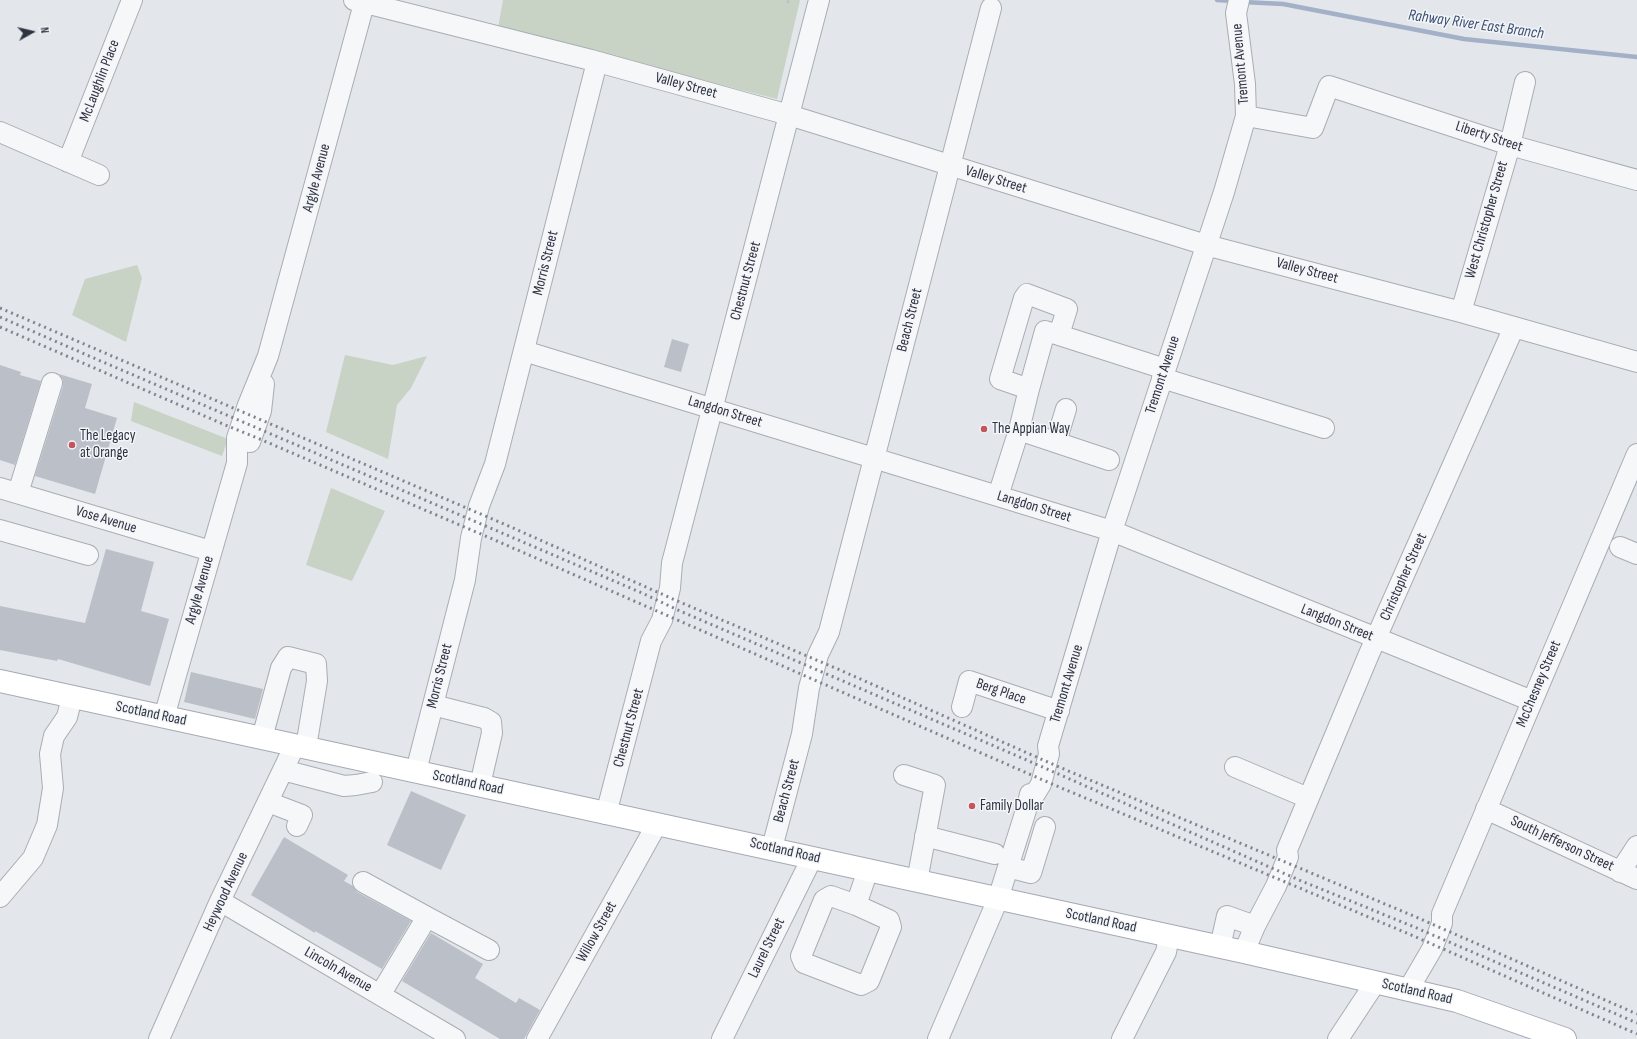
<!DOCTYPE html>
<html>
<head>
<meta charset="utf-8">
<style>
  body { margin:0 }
  #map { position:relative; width:1637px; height:1039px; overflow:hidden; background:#e3e6ea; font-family:"Sofia Sans Condensed",sans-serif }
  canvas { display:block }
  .north { position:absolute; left:12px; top:12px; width:40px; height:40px; -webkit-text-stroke:3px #f3f5f8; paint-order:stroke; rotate:82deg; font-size:11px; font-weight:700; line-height:16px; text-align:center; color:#2d3341 }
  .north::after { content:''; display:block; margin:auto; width:14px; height:18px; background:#2d3341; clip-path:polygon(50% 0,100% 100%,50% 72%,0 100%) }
</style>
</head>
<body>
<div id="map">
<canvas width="1637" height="1039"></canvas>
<div class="north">N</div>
</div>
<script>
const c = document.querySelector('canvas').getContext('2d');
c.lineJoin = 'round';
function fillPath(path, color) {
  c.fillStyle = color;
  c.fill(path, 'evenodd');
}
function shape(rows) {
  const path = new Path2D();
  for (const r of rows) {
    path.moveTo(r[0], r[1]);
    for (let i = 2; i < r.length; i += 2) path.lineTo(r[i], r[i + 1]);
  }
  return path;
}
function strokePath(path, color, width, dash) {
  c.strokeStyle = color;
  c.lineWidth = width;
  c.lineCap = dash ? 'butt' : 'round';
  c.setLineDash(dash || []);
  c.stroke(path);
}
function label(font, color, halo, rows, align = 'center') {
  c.font = font + ' "Sofia Sans Condensed",sans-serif';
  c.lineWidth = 3;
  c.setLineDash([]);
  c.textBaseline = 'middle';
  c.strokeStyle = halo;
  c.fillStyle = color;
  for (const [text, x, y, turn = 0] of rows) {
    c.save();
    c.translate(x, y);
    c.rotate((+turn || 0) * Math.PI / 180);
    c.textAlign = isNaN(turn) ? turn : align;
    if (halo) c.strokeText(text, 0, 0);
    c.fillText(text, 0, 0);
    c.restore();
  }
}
const green = shape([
  [503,0,800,0,777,99,498,28],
  [137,265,142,278,126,342,72,315,85,279],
  [345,355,393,365,427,356,411,388,397,405,388,459,326,432],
  [134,402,228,439,222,456,131,421],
  [331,488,385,511,352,581,306,565]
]);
const stream = shape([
  [1217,0,1234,1],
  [1243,2,1283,4,1464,39,1637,57]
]);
const building = shape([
  [672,339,689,344,681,372,664,367],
  [0,365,21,372,20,375,41,381,15,465,0,460],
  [59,374,92,384,85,408,117,418,95,494,35,476,63,386,63,380],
  [106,549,154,562,141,611,169,619,150,686,58,659,57,661,0,650,0,606,85,623],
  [191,672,263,689,255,719,184,702],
  [411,791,466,815,441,870,387,845],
  [284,837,348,875,344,881,353,886,357,892,411,921,382,969,315,931,315,933,251,895],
  [431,933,483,964,475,978,516,1003,519,998,540,1010,524,1039,500,1039,402,981]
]);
const path = shape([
  [787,3,789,0]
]);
const minor = shape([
  [354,0,591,60,789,115,1206,245,1461,312,1637,362],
  [1246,116,1313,128,1329,86,1510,145,1637,180],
  [0,132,99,175],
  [68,162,132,0],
  [1461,312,1510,145,1525,82],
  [524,351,1112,531,1532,701],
  [1162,378,1324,428],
  [1029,389,1045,331,1059,335],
  [250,442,261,411,264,384],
  [1056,442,1066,409],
  [1109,460,1019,430,1029,389,1000,379,1024,298,1027,294,1067,309,1059,335,1165,369],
  [0,488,211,551],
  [18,493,52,383],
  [998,496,1019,430],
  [0,530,88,555],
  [1620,547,1637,554],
  [433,705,484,718,491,722,492,733,480,785],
  [962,707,969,681,1059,711],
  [164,717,237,463,237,438,248,405,268,356,365,0],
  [262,738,281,668,288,657,316,664,317,681,306,747],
  [1235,767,1308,798],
  [283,770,344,786,356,785,372,782],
  [416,771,465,580,471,538,479,506,495,464,597,62],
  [904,775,935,785,917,881],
  [268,802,302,815,297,826],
  [1027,807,1041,784,1049,754,1048,746,1112,531,1224,192,1246,116,1245,84,1236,13,1239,0],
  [1486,809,1637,879],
  [606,814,651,641,662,620,670,588,672,563,819,0],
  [925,836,995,854],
  [772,848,802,734,809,688,818,655,829,632,991,8],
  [1008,867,1031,873,1045,827],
  [1620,872,1637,846],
  [363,882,427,917],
  [0,897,33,858,47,825,53,788,50,754,54,736,67,717,72,697],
  [220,901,455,1039],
  [856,905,889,920,891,927,869,981,861,985,804,963,801,956,824,900,831,896,856,905,868,870],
  [1220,947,1227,916,1255,926],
  [1244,952,1255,926,1276,886,1288,857,1287,850,1369,654,1514,327],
  [1408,990,1432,949,1442,923,1442,914,1637,454],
  [380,995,427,917,489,950],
  [159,1039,220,901,295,745],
  [537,1039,657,824],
  [722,1039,812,858],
  [938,1039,998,899,1027,807,1030,794],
  [1122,1039,1166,952,1169,936],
  [1338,1039,1375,983]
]);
const major = shape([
  [0,681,1244,952,1457,1001,1565,1039]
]);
const rail = shape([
  [0,308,504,524,682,603,840,670,1059,767,1416,917,1637,1014],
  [0,317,96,359,642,593,680,611,1022,758,1299,880,1412,926,1637,1023],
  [0,327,223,424,262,440,497,541,1052,784,1409,934,1637,1034]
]);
const markers = [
  [984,429,4,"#c4545d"],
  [72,445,4,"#c4545d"],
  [972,806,4,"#c4545d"]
];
const streetNames = [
  ["Tremont Avenue",1241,64,-95],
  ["McLaughlin Place",100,81,-69],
  ["Valley Street",686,86,15],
  ["Liberty Street",1489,137,18],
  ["Argyle Avenue",317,178,-75],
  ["Valley Street",996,180,17],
  ["West Christopher Street",1487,220,-74],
  ["Morris Street",546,263,-76],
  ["Valley Street",1307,271,15],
  ["Chestnut Street",746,281,-75],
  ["Beach Street",910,320,-76],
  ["Tremont Avenue",1163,375,-72],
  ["Langdon Street",725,412,17],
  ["Langdon Street",1034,507,17],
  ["Vose Avenue",106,520,17],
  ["Christopher Street",1404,577,-66],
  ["Argyle Avenue",200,590,-74],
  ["Langdon Street",1337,623,22],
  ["Morris Street",440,676,-76],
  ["Tremont Avenue",1067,684,-73],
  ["McChesney Street",1539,684,-67],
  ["Berg Place",1001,692,19],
  ["Scotland Road",151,714,12],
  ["Chestnut Street",629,728,-75],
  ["Scotland Road",468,783,12],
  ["Beach Street",787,791,-75],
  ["South Jefferson Street",1562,844,25],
  ["Scotland Road",785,851,13],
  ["Heywood Avenue",226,892,-65],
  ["Scotland Road",1101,921,12],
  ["Willow Street",597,932,-61],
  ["Laurel Street",767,948,-64],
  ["Lincoln Avenue",338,970,30],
  ["Scotland Road",1417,992,13]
];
const poiNames = [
  ["The Appian Way",992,429],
  ["The Legacy",80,436],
  ["at Orange",80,453],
  ["Family Dollar",980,806]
];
const waterNames = [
  ["Rahway River East Branch",1476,25,8]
];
fillPath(green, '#c8d3c5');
strokePath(stream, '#a2b1c7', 4.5);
fillPath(building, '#bbbfc7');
strokePath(minor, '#a9adb4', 22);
strokePath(major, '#a4a9b5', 24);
strokePath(path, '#bec0c5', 2.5, [3, 3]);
strokePath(minor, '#f6f7f9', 20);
strokePath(major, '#fff', 22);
strokePath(rail, '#7e8493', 3, [2, 4]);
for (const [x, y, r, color] of markers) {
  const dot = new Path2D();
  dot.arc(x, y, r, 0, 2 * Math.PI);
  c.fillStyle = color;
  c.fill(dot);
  strokePath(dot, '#f3f5f8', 1.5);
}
label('15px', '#2d3341', '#f3f5f8', streetNames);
label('15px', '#2d3341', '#f3f5f8', poiNames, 'left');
label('italic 16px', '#3a4f72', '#f3f5f8', waterNames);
</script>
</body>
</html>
